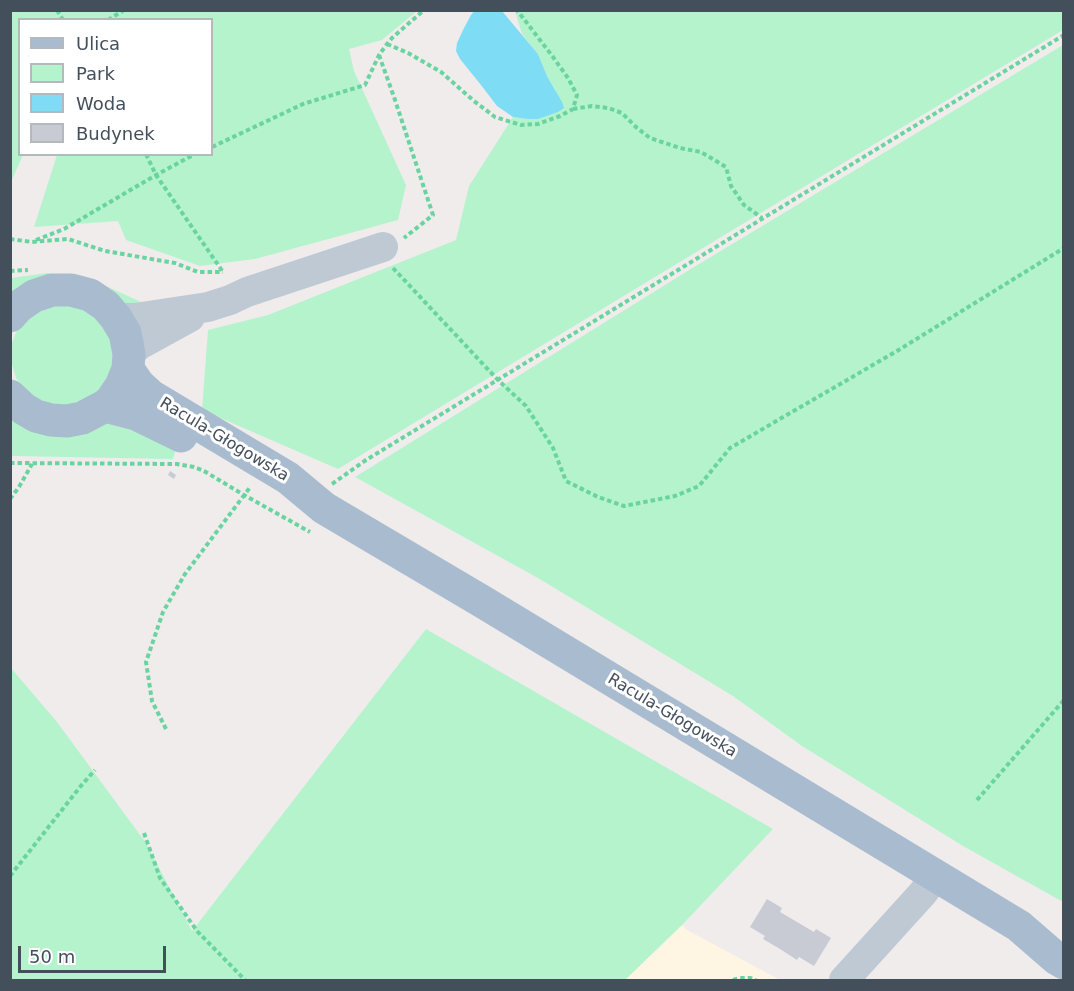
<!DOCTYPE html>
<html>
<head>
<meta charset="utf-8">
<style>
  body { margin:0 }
  #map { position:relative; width:1074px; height:991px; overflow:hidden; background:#f0ecec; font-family:"DejaVu Sans",sans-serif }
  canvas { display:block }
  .frame { position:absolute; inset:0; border:12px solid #43505c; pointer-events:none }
  .legend { position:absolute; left:18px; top:18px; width:195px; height:138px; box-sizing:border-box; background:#fff; border:2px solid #b4b9be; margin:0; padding:8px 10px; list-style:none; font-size:18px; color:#43505c }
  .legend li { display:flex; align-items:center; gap:12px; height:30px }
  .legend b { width:30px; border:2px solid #b4b9be }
  .scale { position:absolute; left:18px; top:946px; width:148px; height:27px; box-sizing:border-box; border:3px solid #43505c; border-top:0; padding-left:8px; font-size:18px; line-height:21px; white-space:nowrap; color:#43505c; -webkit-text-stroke:4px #fff; paint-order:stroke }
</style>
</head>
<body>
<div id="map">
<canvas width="1074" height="991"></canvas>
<div class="frame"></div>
<ul class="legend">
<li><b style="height:8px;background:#a9bccf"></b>Ulica</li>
<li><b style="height:16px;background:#b5f3cd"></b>Park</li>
<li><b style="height:16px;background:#7edcf5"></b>Woda</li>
<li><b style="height:16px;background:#c8cbd3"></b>Budynek</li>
</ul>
<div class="scale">50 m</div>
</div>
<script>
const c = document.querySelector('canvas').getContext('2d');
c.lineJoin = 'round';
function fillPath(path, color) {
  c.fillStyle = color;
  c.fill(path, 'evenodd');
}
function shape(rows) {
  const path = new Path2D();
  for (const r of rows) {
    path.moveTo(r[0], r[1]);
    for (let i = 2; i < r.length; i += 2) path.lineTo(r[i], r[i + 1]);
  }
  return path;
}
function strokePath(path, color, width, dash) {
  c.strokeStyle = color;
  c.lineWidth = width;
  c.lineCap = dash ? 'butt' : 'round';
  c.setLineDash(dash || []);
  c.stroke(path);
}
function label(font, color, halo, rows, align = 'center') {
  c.font = font + ' "DejaVu Sans",sans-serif';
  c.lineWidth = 6;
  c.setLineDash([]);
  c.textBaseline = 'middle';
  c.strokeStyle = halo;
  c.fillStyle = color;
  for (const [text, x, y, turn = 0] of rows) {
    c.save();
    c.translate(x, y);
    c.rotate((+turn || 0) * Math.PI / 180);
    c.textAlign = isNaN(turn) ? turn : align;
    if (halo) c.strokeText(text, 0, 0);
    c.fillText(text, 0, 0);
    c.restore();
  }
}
const commercial = shape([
  [682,925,687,930,780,980,625,980]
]);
const green = shape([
  [11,10,417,11,382,40,349,49,354,71,406,185,398,220,255,259,200,266,126,240,118,221,34,227,57,155,212,154,212,20,20,20,20,154,23,155,11,182],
  [515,11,1063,11,1063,30,338,469,202,410,208,330,268,315,456,240,469,186,513,117,528,119,556,91,547,76,538,54,522,34],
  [1063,45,1063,902,963,846,802,746,733,696,538,578,355,477,694,267],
  [47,273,91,279,141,302,159,308,11,295,11,278],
  [53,304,86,308,110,331,114,364,98,393,67,406,41,402,21,385,16,378,11,361,12,343,18,327,24,320],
  [111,417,177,444,173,459,11,456,11,420],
  [426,629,773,829,682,925,625,980,11,980,11,668,57,722,146,843,192,931]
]);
const water = shape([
  [475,10,502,11,538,54,547,76,562,102,564,108,558,112,538,119,528,119,513,117,497,106,481,85,460,59,456,51,457,43,464,28,471,15]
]);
const building = shape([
  [170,471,176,475,174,479,168,475],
  [767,899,782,908,780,912,814,932,816,929,831,938,814,966,799,957,797,960,780,949,763,939,765,936,750,927]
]);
const path = shape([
  [57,10,63,20],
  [108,20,124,10],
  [387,44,408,53,441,72,474,101,495,117,521,125,538,124,560,116,573,109,577,95,568,78,553,57,517,10],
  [379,55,394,97,433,215,404,238],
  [573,109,592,106,608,108,622,113,637,128,650,138,680,148,701,152,726,167,731,186,744,205,762,218],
  [212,147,303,104,365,85,379,55,387,44,392,38,424,10],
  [146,154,156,175,223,272],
  [10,239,32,242,68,239,105,251,175,263,198,272,223,272],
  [36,240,64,229,156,175,195,154],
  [393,268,497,379,526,406,553,448,566,481,598,497,624,506,675,496,699,486,730,448,897,351,1064,248],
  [10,271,28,270],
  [10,463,177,464,194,467,204,471,244,495,310,532],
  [332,484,366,460,1064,35],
  [10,499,19,487,32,464],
  [166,729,152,701,146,662,163,612,185,574,251,486],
  [977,800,1064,700],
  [144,833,160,878,197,931,245,980],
  [10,876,80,787,95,770],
  [733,980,740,978,750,978,756,980]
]);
const minor = shape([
  [116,318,135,318,208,307,230,300,247,292,383,247],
  [129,354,139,345,190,317],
  [844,980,922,894,936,876]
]);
const major = shape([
  [10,316,18,307,34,296,52,290,71,290,90,295,106,306,116,318,125,333,129,354,128,369,121,386,111,401,105,406,82,418,67,421,51,420,36,416,24,409,10,396],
  [128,369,139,385,151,396,288,478,324,508,483,602,1019,926,1057,959,1064,963],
  [105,406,136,414,181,436]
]);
const streetNames = [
  ["Racula-Głogowska",224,440,31],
  ["Racula-Głogowska",672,716,31]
];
fillPath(commercial, '#fef6e3');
fillPath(green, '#b5f3cd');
fillPath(water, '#7edcf5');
fillPath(building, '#c8cbd3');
strokePath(path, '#6ad4a0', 4, [4.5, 3]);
strokePath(minor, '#bec9d4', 30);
strokePath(major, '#a9bccf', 33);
label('16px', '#43505c', '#fff', streetNames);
</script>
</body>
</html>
